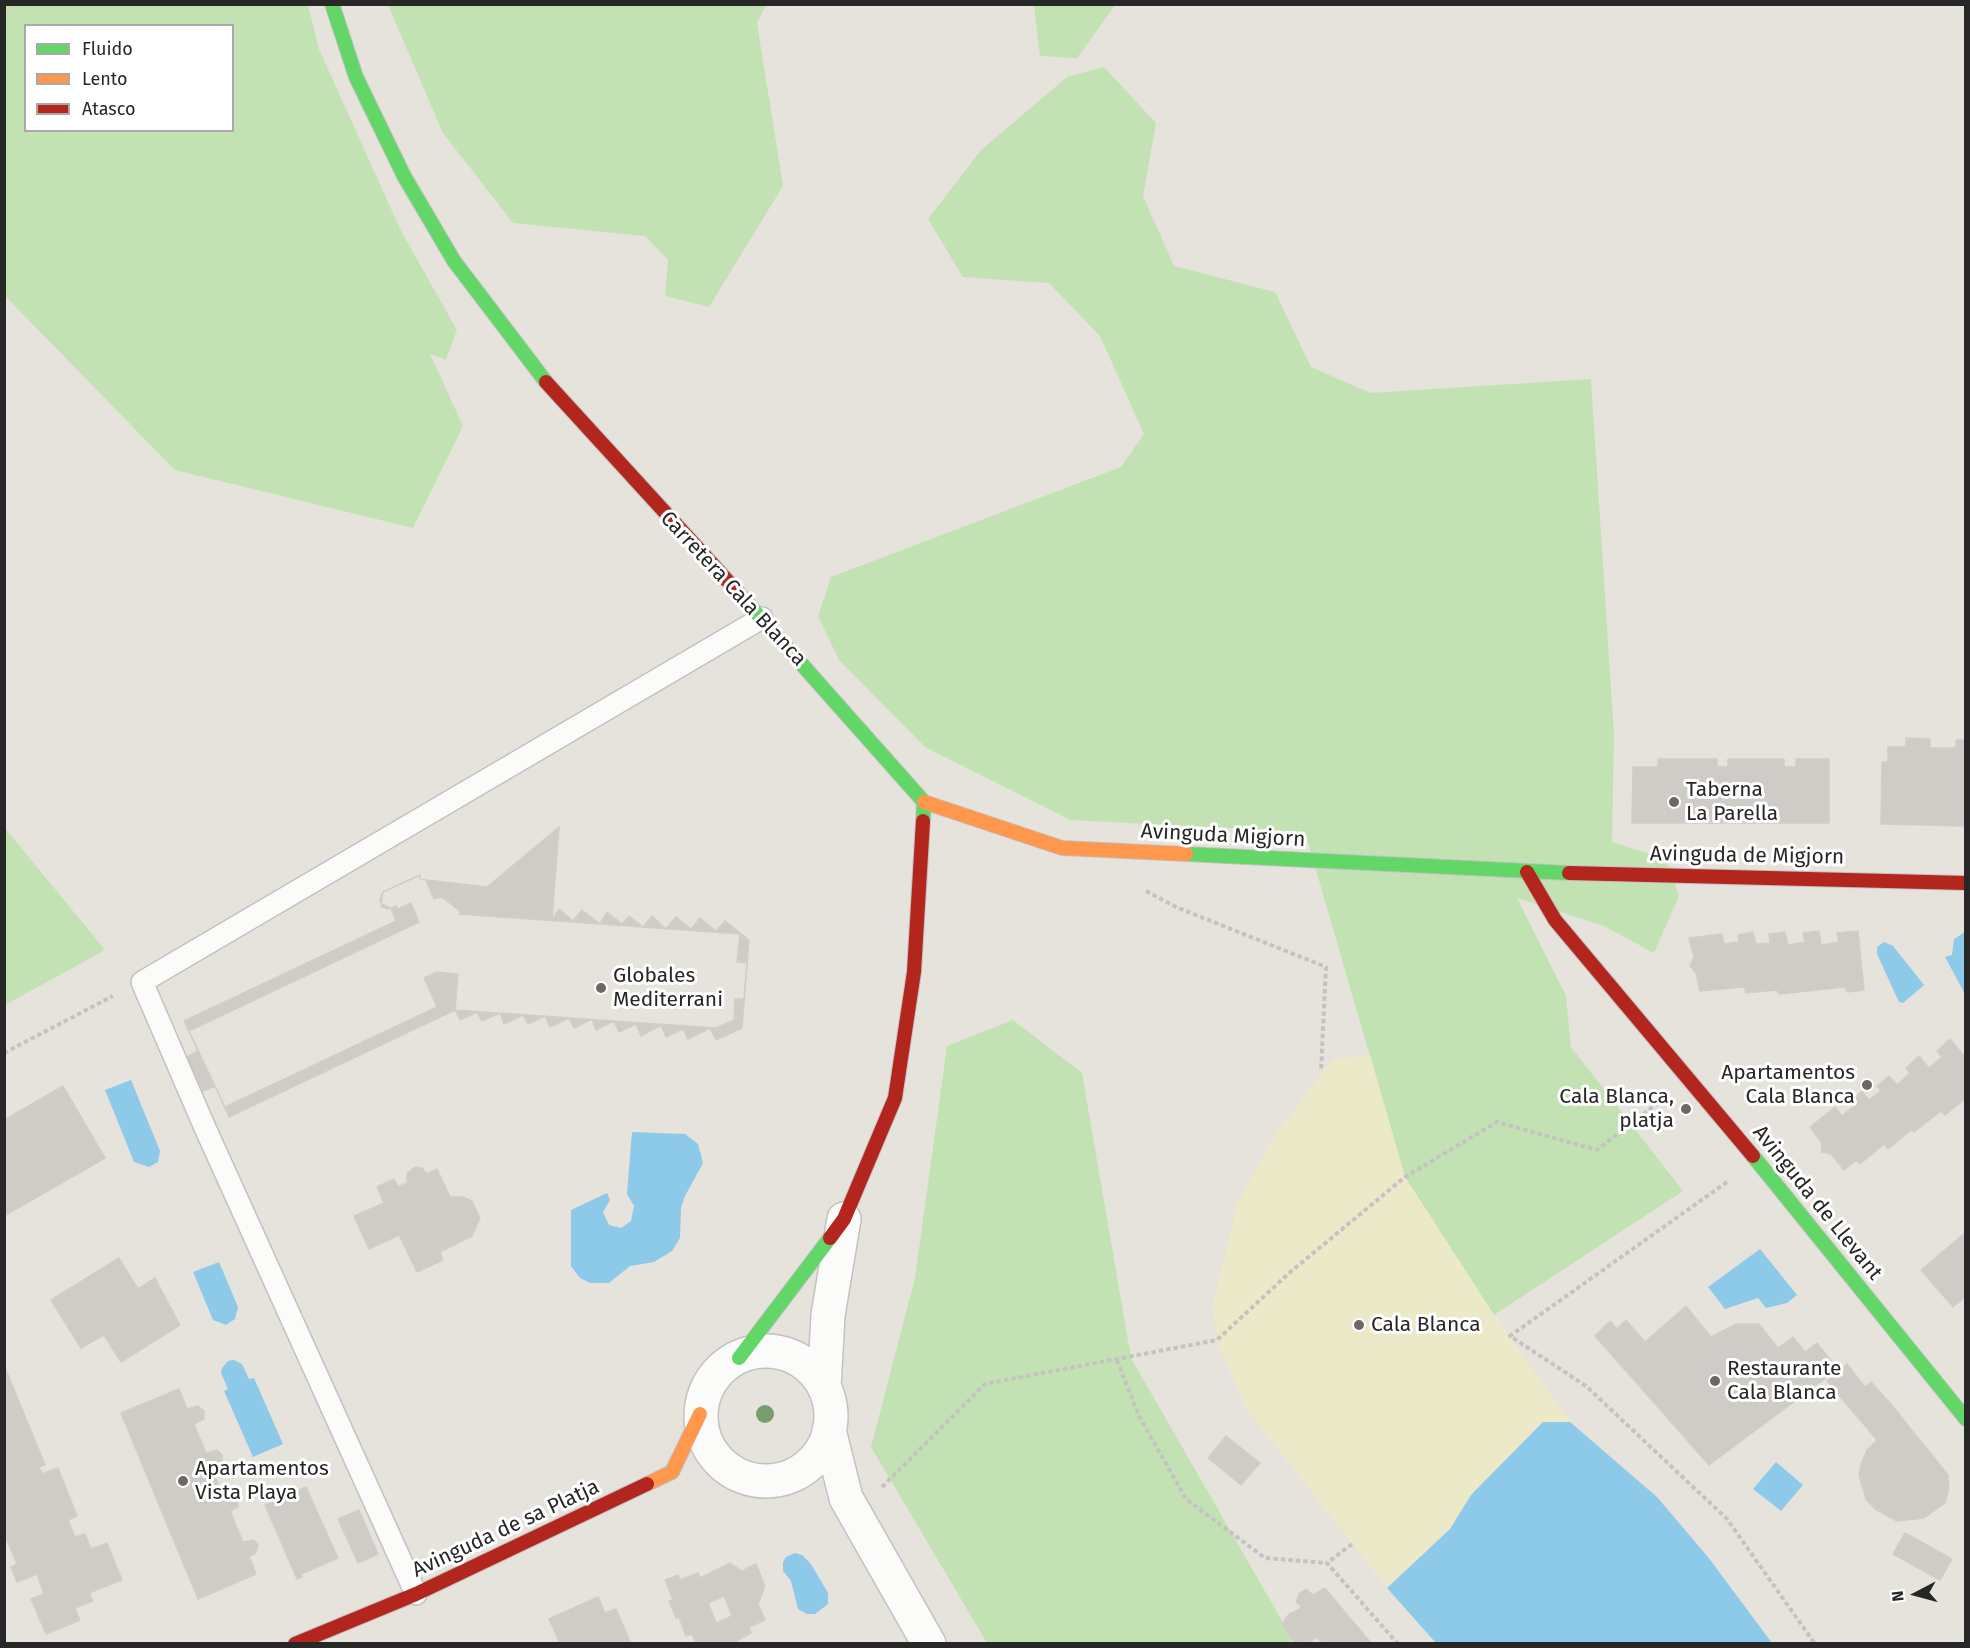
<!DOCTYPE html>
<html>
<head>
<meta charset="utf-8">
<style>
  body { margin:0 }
  #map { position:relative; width:1970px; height:1648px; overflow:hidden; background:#e6e3dc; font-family:"Fira Sans",sans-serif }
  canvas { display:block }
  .frame { position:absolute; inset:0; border:6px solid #272727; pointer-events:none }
  .legend { position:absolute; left:24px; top:24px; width:210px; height:108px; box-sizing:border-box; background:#fff; border:2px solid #a9a9a9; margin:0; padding:8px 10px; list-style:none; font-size:18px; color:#272727 }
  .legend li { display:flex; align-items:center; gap:12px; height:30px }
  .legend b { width:30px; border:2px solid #a9a9a9 }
  .north { position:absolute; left:1886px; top:1564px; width:60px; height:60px; -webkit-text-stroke:4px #fff; paint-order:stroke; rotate:264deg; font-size:16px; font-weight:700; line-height:24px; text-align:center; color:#272727 }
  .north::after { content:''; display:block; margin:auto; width:21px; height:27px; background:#272727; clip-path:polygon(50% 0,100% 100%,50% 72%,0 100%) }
</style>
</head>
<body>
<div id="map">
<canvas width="1970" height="1648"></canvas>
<div class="frame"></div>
<ul class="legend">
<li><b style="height:8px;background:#63d668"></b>Fluido</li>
<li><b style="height:8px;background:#ff974d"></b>Lento</li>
<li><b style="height:8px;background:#b3261e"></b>Atasco</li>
</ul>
<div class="north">N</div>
</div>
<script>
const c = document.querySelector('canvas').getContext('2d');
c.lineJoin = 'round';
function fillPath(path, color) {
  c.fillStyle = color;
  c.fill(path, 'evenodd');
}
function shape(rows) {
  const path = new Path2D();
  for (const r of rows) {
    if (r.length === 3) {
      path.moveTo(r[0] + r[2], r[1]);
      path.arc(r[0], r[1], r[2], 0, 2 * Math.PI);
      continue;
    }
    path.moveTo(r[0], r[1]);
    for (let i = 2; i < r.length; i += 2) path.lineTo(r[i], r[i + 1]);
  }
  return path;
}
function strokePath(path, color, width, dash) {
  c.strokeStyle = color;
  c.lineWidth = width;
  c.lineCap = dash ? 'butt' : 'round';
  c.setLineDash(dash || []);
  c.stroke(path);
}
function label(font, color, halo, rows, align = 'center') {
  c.font = font + ' "Fira Sans",sans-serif';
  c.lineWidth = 6;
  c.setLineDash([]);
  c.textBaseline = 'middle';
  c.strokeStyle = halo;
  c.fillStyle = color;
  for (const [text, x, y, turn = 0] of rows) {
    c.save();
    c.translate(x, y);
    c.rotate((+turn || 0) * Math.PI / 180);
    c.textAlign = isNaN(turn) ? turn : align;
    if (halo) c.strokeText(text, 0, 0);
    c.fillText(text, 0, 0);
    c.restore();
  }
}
const green = shape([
  [4,5,308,5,319,49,401,231,457,330,446,360,430,354,463,426,413,528,175,470,5,296],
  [26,26,232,26,232,130,26,130],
  [388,5,766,5,757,23,783,186,709,307,665,296,668,260,645,236,513,223,443,133],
  [1034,5,1034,4,1115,5,1077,58,1040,56],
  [1104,67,1156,123,1143,196,1174,266,1275,292,1311,367,1371,393,1591,379,1614,735,1612,842,1666,859,1679,896,1654,953,1604,926,1517,898,1566,996,1571,1047,1683,1191,1494,1315,1405,1177,1305,832,1071,820,925,747,839,660,818,616,831,577,1121,467,1144,434,1100,336,1049,283,963,277,928,219,981,150,1067,77],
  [5,828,105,950,5,1005,4,1005],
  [1013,1020,1082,1073,1131,1358,1293,1640,1287,1644,987,1643,871,1447,915,1278,947,1046]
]);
const sand = shape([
  [1370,1055,1405,1177,1494,1315,1570,1422,1542,1422,1471,1495,1450,1529,1387,1588,1246,1408,1217,1340,1213,1306,1238,1202,1276,1134,1333,1059]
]);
const water = shape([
  [1965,932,1966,932,1965,994,1945,957,1952,955,1954,939],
  [1884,942,1893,946,1924,985,1903,1003,1899,1002,1877,954,1877,947],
  [131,1080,160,1151,158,1162,149,1167,134,1162,105,1090],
  [632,1132,685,1134,698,1144,703,1163,685,1196,681,1208,680,1238,672,1251,654,1262,630,1266,609,1283,590,1283,580,1278,571,1266,571,1210,607,1193,610,1200,603,1212,609,1225,621,1228,631,1221,634,1206,627,1194],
  [1760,1249,1797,1295,1787,1303,1766,1308,1758,1298,1725,1309,1708,1287],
  [219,1262,238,1307,235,1319,226,1325,213,1320,193,1272],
  [234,1360,242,1364,249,1379,254,1378,283,1444,253,1457,224,1391,228,1389,221,1373,222,1368,228,1361],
  [1543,1422,1570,1422,1657,1497,1708,1557,1772,1643,1436,1643,1387,1588,1450,1529,1471,1495],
  [1776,1462,1803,1485,1781,1511,1753,1489],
  [795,1553,802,1555,811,1564,828,1593,828,1604,815,1614,807,1614,798,1609,791,1581,783,1571,783,1562,786,1557]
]);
const building = shape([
  [1906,738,1930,739,1930,748,1956,748,1956,740,1966,740,1966,826,1881,824,1882,762,1888,762,1888,747,1906,747,1906,738],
  [1658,759,1717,759,1717,767,1728,767,1728,759,1784,759,1784,767,1796,767,1796,759,1829,759,1829,823,1632,823,1633,767,1658,767,1658,759],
  [559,827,552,920,559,909,573,921,582,910,600,924,607,912,622,924,629,916,643,927,652,916,666,929,676,917,691,929,700,918,716,931,725,921,749,940,742,1028,716,1040,710,1028,688,1039,683,1029,666,1037,661,1025,641,1036,636,1024,619,1032,614,1021,596,1030,592,1019,574,1028,569,1018,550,1027,545,1016,528,1024,523,1015,504,1024,500,1013,482,1021,477,1012,460,1020,455,1010,229,1117,215,1086,203,1091,187,1057,198,1051,184,1021,396,921,391,908,381,904,383,892,420,875,420,879,426,880,487,887,559,827],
  [420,875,420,879,426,880,434,899,442,897,461,912,459,914,740,934,737,962,747,963,744,999,735,999,734,1020,716,1028,455,1010,458,974,437,972,424,978,437,1007,225,1107,189,1031,419,922,411,903,398,909,396,906,388,909,382,907,380,900,383,892,420,875],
  [1819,931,1821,945,1839,942,1837,933,1858,931,1864,990,1847,992,1845,987,1779,994,1777,990,1746,993,1744,987,1700,991,1696,973,1690,966,1694,957,1689,938,1722,934,1724,944,1739,942,1738,935,1753,932,1756,944,1770,943,1769,934,1785,932,1788,945,1805,942,1803,933,1819,931],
  [1950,1039,1966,1058,1966,1098,1945,1115,1941,1111,1914,1132,1912,1129,1888,1149,1884,1144,1860,1164,1857,1160,1844,1170,1831,1154,1822,1152,1821,1142,1810,1127,1835,1107,1842,1116,1854,1106,1850,1102,1862,1091,1869,1100,1881,1091,1877,1086,1889,1076,1897,1085,1910,1073,1906,1068,1919,1056,1929,1068,1942,1057,1937,1051,1950,1039],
  [63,1086,105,1158,4,1216,4,1120,63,1086],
  [415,1167,422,1168,427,1174,437,1169,450,1197,463,1197,472,1201,480,1218,472,1236,440,1252,443,1260,417,1272,399,1235,369,1249,354,1216,384,1203,377,1187,394,1179,398,1187,407,1183,407,1173,415,1167],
  [1966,1232,1966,1296,1953,1307,1921,1270,1966,1232],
  [119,1258,138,1289,155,1278,180,1325,121,1362,104,1335,81,1348,51,1300,119,1258],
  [1686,1306,1711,1337,1736,1324,1759,1324,1778,1348,1793,1337,1805,1352,1817,1343,1838,1369,1709,1465,1595,1336,1610,1321,1617,1329,1626,1320,1645,1342,1686,1306],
  [1847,1364,1865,1387,1871,1382,1890,1403,1948,1475,1949,1488,1945,1503,1924,1518,1897,1521,1875,1509,1866,1499,1859,1475,1861,1464,1867,1450,1877,1440,1827,1381,1847,1364],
  [4,1365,45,1465,39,1467,42,1474,58,1468,77,1516,68,1520,75,1537,85,1534,91,1549,107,1543,122,1580,89,1593,93,1601,75,1608,80,1620,46,1634,31,1599,44,1594,37,1574,17,1582,11,1567,17,1564,4,1533,4,1365],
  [179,1389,187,1409,198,1406,204,1411,204,1419,194,1424,206,1453,217,1450,222,1455,222,1462,212,1468,223,1497,232,1494,238,1497,238,1507,230,1511,243,1542,254,1540,258,1545,255,1554,249,1556,256,1574,198,1599,121,1413,179,1389],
  [1226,1436,1260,1463,1241,1485,1208,1458,1226,1436],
  [306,1487,338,1558,301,1574,302,1577,297,1579,265,1505,306,1487],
  [359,1510,378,1554,358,1563,338,1519,359,1510],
  [1905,1533,1952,1559,1940,1580,1893,1554,1905,1533],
  [730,1563,742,1571,756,1564,765,1586,758,1604,765,1620,749,1627,751,1633,731,1644,696,1644,692,1634,686,1636,679,1617,676,1618,669,1601,673,1600,665,1580,678,1575,680,1580,698,1573,700,1578,730,1563],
  [724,1596,732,1616,716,1623,708,1603,724,1596],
  [1325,1588,1344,1611,1293,1640,1282,1624,1289,1614,1300,1609,1301,1606,1296,1602,1299,1594,1306,1589,1313,1595,1325,1588],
  [598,1597,605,1613,616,1609,631,1644,560,1644,549,1619,598,1597],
  [1344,1611,1372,1644,1323,1644,1317,1637,1309,1643,1296,1644,1293,1640,1344,1611]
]);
const path = shape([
  [1146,891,1176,907,1326,967,1321,1070],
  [4,1053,113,996],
  [1727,1182,1510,1336,1586,1386,1727,1519,1815,1644],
  [1117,1360,1139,1416,1186,1499,1265,1558,1327,1563],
  [882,1487,985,1384,1217,1340,1288,1274,1405,1177,1497,1122,1597,1150,1659,1102],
  [1352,1544,1327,1563,1398,1644]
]);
const lane = shape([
  [416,1594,206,1130,142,982,762,618]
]);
const street = shape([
  [766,1416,65],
  [824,1387,828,1315,844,1219],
  [829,1430,846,1498,929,1644]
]);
const fast = shape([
  [332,4,356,77,404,176,454,261,546,382],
  [735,589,924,802,923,821],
  [1186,854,1569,873],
  [1753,1156,1966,1419],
  [739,1358,830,1238]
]);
const slow = shape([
  [924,802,1062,848,1186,854],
  [647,1484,672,1472,700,1414]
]);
const jam = shape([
  [546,382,735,589],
  [1527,872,1555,920,1753,1156],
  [1569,873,1966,883],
  [830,1238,844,1219,895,1098,914,972,923,821],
  [295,1644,416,1594,647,1484]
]);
const trees = [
  [765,1414]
];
const markers = [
  [1674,802,6,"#6a6966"],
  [601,988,6,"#6a6966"],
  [1867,1085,6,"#6a6966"],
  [1686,1109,6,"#6a6966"],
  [1359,1325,6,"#6a6966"],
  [1715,1381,6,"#6a6966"],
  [183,1481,6,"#6a6966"]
];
const streetNames = [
  ["Carretera Cala Blanca",733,589,47],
  ["Avinguda Migjorn",1223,836,3],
  ["Avinguda de Migjorn",1747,856,1],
  ["Avinguda de Llevant",1817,1203,51],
  ["Avinguda de sa Platja",506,1529,-25]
];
const poiNames = [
  ["Taberna",1686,790],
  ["La Parella",1686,814],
  ["Globales",613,976],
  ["Mediterrani",613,1000],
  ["Apartamentos",1855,1073,"right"],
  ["Cala Blanca",1855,1097,"right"],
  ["Cala Blanca,",1674,1097,"right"],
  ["platja",1674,1121,"right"],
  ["Cala Blanca",1371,1325],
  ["Restaurante",1727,1369],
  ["Cala Blanca",1727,1393],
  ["Apartamentos",195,1469],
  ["Vista Playa",195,1493]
];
fillPath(green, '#c3e2b3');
fillPath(sand, '#ece9c9');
fillPath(water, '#8dc9e9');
fillPath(building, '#cfccc7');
strokePath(building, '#d1cec8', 1.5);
strokePath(lane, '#c3c2c2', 24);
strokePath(street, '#c3c2c2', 36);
strokePath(fast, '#c3c2c2', 16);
strokePath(slow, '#c3c2c2', 16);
strokePath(jam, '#c3c2c2', 16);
strokePath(path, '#c4c3c2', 4, [4.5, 3]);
strokePath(lane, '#fbfbfa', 21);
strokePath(street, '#fbfbfa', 33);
strokePath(fast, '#63d668', 14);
strokePath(slow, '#ff974d', 14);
strokePath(jam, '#b3261e', 14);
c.fillStyle = '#799d70';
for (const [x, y] of trees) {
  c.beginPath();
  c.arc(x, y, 9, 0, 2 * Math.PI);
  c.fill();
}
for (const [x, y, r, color] of markers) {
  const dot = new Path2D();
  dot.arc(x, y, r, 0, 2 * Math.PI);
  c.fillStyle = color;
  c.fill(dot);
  strokePath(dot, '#fff', 2);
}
label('21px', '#272727', '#fff', streetNames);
label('21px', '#272727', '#fff', poiNames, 'left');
</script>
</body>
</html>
